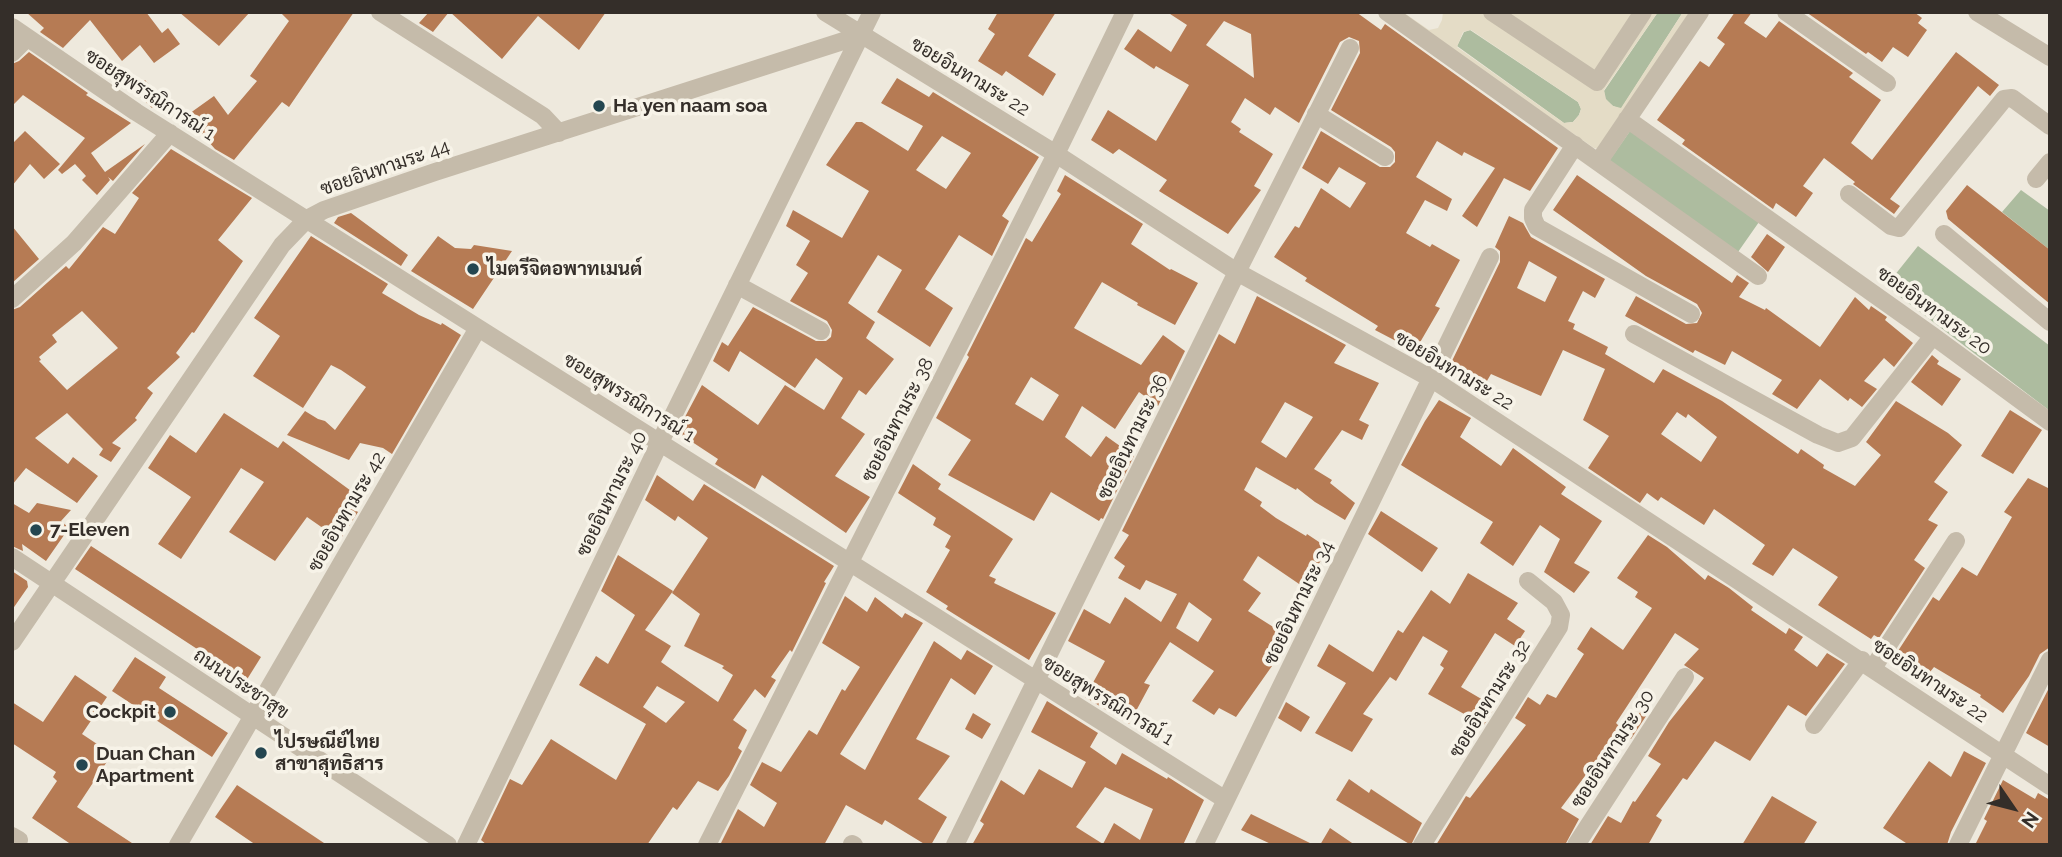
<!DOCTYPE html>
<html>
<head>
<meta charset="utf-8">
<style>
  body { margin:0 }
  #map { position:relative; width:2062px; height:857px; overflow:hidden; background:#eee9dd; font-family:Raleway,sans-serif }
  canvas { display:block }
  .frame { position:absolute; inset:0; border:14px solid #342e29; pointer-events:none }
  .north { position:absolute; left:1978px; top:773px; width:70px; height:70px; -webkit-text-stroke:5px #f7f3e8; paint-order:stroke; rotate:125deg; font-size:19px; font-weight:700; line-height:28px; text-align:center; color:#342e29 }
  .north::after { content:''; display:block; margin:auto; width:24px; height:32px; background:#342e29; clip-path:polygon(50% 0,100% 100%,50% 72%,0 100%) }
</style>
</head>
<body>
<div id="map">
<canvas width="2062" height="857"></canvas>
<div class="frame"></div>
<div class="north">N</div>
</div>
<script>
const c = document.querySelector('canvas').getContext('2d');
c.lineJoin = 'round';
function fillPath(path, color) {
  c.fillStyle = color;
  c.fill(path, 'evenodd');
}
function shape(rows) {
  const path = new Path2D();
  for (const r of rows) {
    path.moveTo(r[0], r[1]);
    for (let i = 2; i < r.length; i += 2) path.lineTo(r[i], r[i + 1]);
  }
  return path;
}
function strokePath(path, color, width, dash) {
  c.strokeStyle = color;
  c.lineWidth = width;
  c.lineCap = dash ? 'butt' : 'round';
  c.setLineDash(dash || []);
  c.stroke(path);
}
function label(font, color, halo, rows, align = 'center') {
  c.font = font + ' Raleway,Sarabun,sans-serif';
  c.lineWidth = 7;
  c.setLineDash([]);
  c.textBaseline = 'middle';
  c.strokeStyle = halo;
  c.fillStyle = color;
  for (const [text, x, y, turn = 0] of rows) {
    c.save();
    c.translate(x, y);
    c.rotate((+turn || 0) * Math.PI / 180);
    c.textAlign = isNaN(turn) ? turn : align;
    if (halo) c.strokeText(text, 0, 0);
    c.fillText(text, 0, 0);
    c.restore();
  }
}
const green = shape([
  [1658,12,1683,12,1621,109,1613,106,1605,99,1604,91],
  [1470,30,1578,102,1581,109,1579,115,1573,122,1564,123,1457,46,1464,32],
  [1630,131,1759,222,1738,252,1609,161],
  [2021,190,2050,211,2050,250,2002,212],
  [1918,246,2050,346,2050,411,1886,286]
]);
const plaza = shape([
  [1398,12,1403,12,1429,30,1438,28,1442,20,1443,12,1658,12,1604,90,1606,99,1613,106,1621,108,1683,12,1692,12,1599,149,1594,148],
  [1471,30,1578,102,1581,109,1579,115,1573,122,1564,123,1457,47,1463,32]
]);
const building = shape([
  [26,12,146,12,162,33,168,28,180,44,154,63,140,45,122,61,90,20,63,48,40,32,44,28],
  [179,12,250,12,219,46],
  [280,12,354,12,289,107,282,102,234,160,215,149,186,116,214,96,228,115,257,81,250,76,289,21],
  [429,12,449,12,433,32,419,23],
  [450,12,606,12,579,50,538,16,502,59],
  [998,12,1056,12,1028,56,1056,74,1043,96,1006,71,1002,76,978,61,995,34,988,29],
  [1167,12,1356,12,1381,30,1385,24,1558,148,1530,191,1504,178,1477,227,1462,216,1495,168,1464,152,1462,156,1437,141,1416,177,1452,199,1447,211,1425,200,1406,233,1430,247,1432,244,1460,260,1435,306,1440,308,1415,351,1375,330,1378,326,1305,281,1307,278,1274,257,1295,226,1299,228,1321,188,1350,208,1366,183,1339,167,1328,184,1302,168,1321,131,1380,167,1390,167,1395,162,1395,152,1391,147,1331,110,1360,53,1359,41,1349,37,1340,42,1299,123,1275,107,1270,115,1245,98,1231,122,1241,129,1239,132,1273,154,1254,186,1261,190,1228,234,1159,191,1167,180,1119,149,1113,154,1091,140,1108,110,1156,141,1189,85,1156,66,1154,69,1124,49,1138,29,1171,52,1187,25],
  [1224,21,1251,34,1254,78,1206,45],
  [1735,12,1752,12,1744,23,1766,38,1779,21,1853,73,1849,77,1881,100,1851,143,1872,160,1956,52,1999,85,1990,96,1978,86,1890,199,1900,206,1894,214,1853,184,1855,182,1824,158,1803,186,1813,193,1796,217,1776,203,1773,209,1682,144,1685,140,1657,120,1700,61,1709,67,1725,44,1717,38],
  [1806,12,1914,12,1922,18,1918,23,1927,30,1908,57,1893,47,1882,62,1868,52,1866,54],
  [29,52,88,93,86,95,131,123,91,153,105,172,145,144,113,181,108,177,110,180,97,195,82,180,86,176,75,164,62,174,58,170,85,138,23,95,12,106,12,64,19,61],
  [897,78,929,97,933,92,1039,157,1002,216,1009,221,992,256,959,235,925,289,953,308,930,347,877,312,902,270,878,255,848,303,875,322,866,338,894,359,866,395,859,390,841,418,865,434,835,476,870,497,846,533,762,475,755,489,715,464,718,459,677,432,702,385,758,425,785,385,824,410,843,378,816,358,795,388,740,351,729,372,713,361,722,342,728,346,753,307,816,341,826,341,831,337,832,330,827,321,790,301,808,273,796,265,810,241,786,226,793,210,842,238,869,191,826,165,856,122,862,122,908,151,923,126,881,103],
  [942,136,971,153,946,189,916,170],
  [145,80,163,101,152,108,134,91],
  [25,131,60,164,44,179,30,164,12,186,12,144],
  [171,149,252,198,218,240,243,261,194,333,192,332,176,353,180,357,147,388,153,393,135,418,137,420,112,443,121,448,111,462,99,455,103,449,67,413,35,438,68,464,73,457,98,476,77,503,26,468,12,485,12,310,20,307,66,266,69,269,103,227,115,234,139,198,132,193],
  [82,311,118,348,67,390,39,361,41,360,39,357,57,342,52,335],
  [1065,175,1143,224,1131,244,1170,270,1171,269,1198,283,1175,325,1137,305,1138,303,1102,282,1074,328,1141,365,1163,335,1185,351,1158,406,1139,392,1115,429,1082,406,1065,437,1091,457,1106,436,1134,456,1103,519,1101,518,1099,521,1051,492,1034,521,948,475,971,440,936,418,969,357,967,355,1026,238,1032,242,1061,194,1057,191],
  [1031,377,1059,395,1043,421,1015,404],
  [1577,175,1732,283,1737,275,1749,283,1739,297,1765,310,1766,308,1820,347,1855,297,1869,310,1871,306,1887,317,1885,320,1913,343,1894,367,1884,358,1864,381,1877,389,1862,407,1850,398,1848,401,1820,379,1797,409,1772,394,1782,380,1732,351,1725,365,1695,350,1693,353,1625,316,1636,296,1686,324,1697,323,1702,313,1697,304,1646,276,1553,210],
  [1967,185,2050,250,2050,304,1948,219,1946,211],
  [351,213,408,255,401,266,334,223,338,217],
  [1509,216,1523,223,1531,237,1605,279,1595,298,1583,291,1568,321,1575,324,1573,329,1608,347,1605,354,1654,383,1663,369,1722,401,1798,454,1801,449,1824,465,1823,468,1855,486,1881,455,1866,442,1896,401,1948,433,1962,445,1934,482,1948,492,1928,520,1938,525,1914,560,1925,568,1879,638,1874,635,1871,639,1818,605,1838,577,1793,548,1773,576,1752,564,1765,545,1714,509,1704,525,1661,497,1658,501,1647,493,1640,503,1588,468,1609,436,1583,420,1605,369,1563,350,1541,396,1491,374,1484,386,1451,363,1500,262,1500,251,1495,247],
  [1529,261,1557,277,1545,302,1517,288],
  [1677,412,1686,418,1688,414,1717,437,1701,462,1661,434],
  [12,226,39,259,12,283],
  [1767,234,1785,247,1768,272,1751,257],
  [311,236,388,284,382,293,419,315,441,325,442,323,461,335,392,454,383,448,360,443,349,460,287,435,305,411,318,419,325,421,335,430,366,387,341,370,331,365,303,408,253,376,280,336,254,318],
  [438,236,455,248,471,249,474,245,512,251,473,309,411,271],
  [1257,296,1346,345,1334,363,1379,383,1359,420,1369,425,1362,440,1342,430,1314,469,1332,480,1330,483,1355,503,1345,520,1315,502,1297,488,1296,490,1256,467,1244,490,1262,502,1260,506,1276,518,1306,536,1307,534,1328,548,1305,588,1258,556,1243,580,1261,593,1248,611,1278,630,1262,660,1272,666,1236,717,1219,708,1214,715,1192,701,1214,671,1170,642,1144,683,1150,685,1129,724,1085,697,1105,661,1068,641,1084,609,1110,624,1125,597,1161,622,1177,594,1146,580,1140,590,1118,578,1125,566,1114,558,1129,535,1122,531,1219,334,1235,344],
  [1285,402,1313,417,1286,458,1261,442],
  [1189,602,1212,619,1198,642,1176,628],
  [1932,355,1939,361,1937,364,1961,379,1942,406,1911,382],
  [1439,400,1471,418,1460,437,1501,466,1513,448,1566,487,1561,494,1602,521,1574,563,1590,572,1574,593,1544,572,1560,539,1540,525,1513,566,1480,543,1493,522,1401,465,1425,421],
  [2010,410,2042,430,2013,474,1981,456],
  [224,413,278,448,283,441,358,496,346,503,358,512,340,540,307,517,275,561,229,532,264,482,241,468,181,559,158,544,191,497,148,468,170,435,196,453],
  [913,464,941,484,938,489,1013,539,989,576,996,579,994,583,1056,613,1029,660,970,624,946,609,948,606,926,592,950,550,945,547,951,536,933,525,936,518,898,493],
  [657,475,693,501,704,484,834,566,824,582,826,583,792,652,790,650,771,677,776,680,765,698,755,689,733,720,747,730,738,748,742,751,729,776,718,791,698,781,677,810,673,807,647,845,487,845,481,840,510,779,522,785,551,739,616,780,646,724,579,685,596,656,608,664,635,615,601,591,618,555,673,591,645,630,671,646,661,662,718,702,733,675,722,668,724,666,684,646,700,614,672,593,708,538,678,516,675,521,645,500],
  [657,686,685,702,666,723,643,707],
  [2028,478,2050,489,2050,647,2040,654,2029,676,2003,713,1980,697,1981,695,1934,667,1930,672,1898,651,1933,597,1939,601,1962,567,1977,576,2012,517,2004,512],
  [12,503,29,513,37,503,71,510,61,521,69,528,46,561,22,544,23,551,12,546],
  [1381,511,1438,548,1422,572,1368,534],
  [1648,535,1667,547,1705,580,1708,575,1729,588,1753,607,1751,610,1786,634,1789,628,1803,637,1794,650,1817,667,1827,653,1845,664,1806,716,1788,705,1750,761,1715,741,1687,780,1683,778,1656,816,1662,820,1648,845,1590,845,1608,816,1621,823,1633,801,1635,802,1661,764,1648,756,1669,722,1704,678,1684,665,1699,649,1675,633,1616,723,1621,728,1561,808,1579,819,1565,845,1436,845,1466,796,1470,798,1526,725,1515,718,1528,697,1540,705,1547,694,1556,698,1584,654,1577,649,1591,627,1623,650,1652,608,1635,597,1638,592,1617,578],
  [91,546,261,657,246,681,75,569],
  [12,571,27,581,28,587,12,610],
  [1468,573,1518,603,1507,619,1525,631,1515,646,1495,633,1461,687,1495,707,1484,725,1428,694,1444,668,1440,665,1448,651,1423,636,1396,681,1390,677,1363,714,1373,719,1352,752,1315,733,1346,683,1317,666,1329,644,1373,672,1398,630,1403,633,1431,590,1450,604],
  [845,596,867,612,875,597,902,618,905,613,923,623,840,754,865,770,934,641,961,660,967,650,993,666,975,695,951,678,916,739,950,756,918,799,947,817,931,845,926,845,885,820,882,825,846,805,824,845,720,845,738,809,764,827,777,803,750,785,762,762,781,772,809,730,817,735,842,689,845,691,860,667,822,643],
  [135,657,166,677,159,688,228,733,212,757,112,691],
  [75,675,107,697,82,734,112,754,77,807,135,845,72,845,32,818,57,781,53,777,56,772,12,743,12,702,43,722],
  [2050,686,2050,747,2026,733],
  [1047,701,1098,733,1090,747,1116,765,1122,753,1167,779,1168,777,1204,800,1183,845,972,845,984,824,980,821,1001,780,1024,795,1039,769,1072,788,1086,762,1031,732],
  [1105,787,1153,809,1140,840,1114,823,1103,844,1076,827],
  [1286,702,1310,717,1301,732,1278,718],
  [1645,707,1650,710,1631,739,1621,733],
  [973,713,991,724,982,739,965,729],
  [1964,751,1986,763,1951,832,1947,845,1909,845,1883,828,1929,761,1951,777],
  [1349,779,1369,793,1371,789,1422,823,1411,845,1336,800],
  [2003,780,2035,799,2038,793,2050,800,2050,845,1975,845,1987,821,1984,819],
  [237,785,327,845,256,845,215,817],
  [1772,796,1817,822,1803,845,1742,845],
  [1251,814,1314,845,1273,845,1241,830],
  [1330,828,1355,845,1320,845]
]);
const minor = shape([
  [380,12,543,116,559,133],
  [825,12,1056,154,1237,272,1432,379,2050,786],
  [1387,12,1758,276],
  [1492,12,1597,82,1643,12],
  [1786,12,1887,83],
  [1977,12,2050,57],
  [12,27,136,112,1226,800],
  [12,53,27,38],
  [1316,114,1385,157],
  [1627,119,1933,336,2050,422],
  [1575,145,1533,210,1533,218,1537,227,1691,314],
  [1599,161,1700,12],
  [2036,179,2050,162],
  [1849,194,1891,226,1899,228,2004,99,2012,98,2050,126],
  [1944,234,2050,322],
  [737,285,821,331],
  [12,299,74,243,170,133],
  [1634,334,1818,435,1838,443,1852,438,1933,336],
  [12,557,448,845],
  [12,642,282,245,307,219,324,210,435,172,862,35],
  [1873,668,1956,541],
  [1814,725,1862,660],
  [12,836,19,840],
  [852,844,854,845],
  [178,845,478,328],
  [466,845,664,434,872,12],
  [707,845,1056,154,1125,12],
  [955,845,1237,272,1350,48],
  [1204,845,1490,257],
  [1422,845,1559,627,1561,615,1554,602,1528,581],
  [1576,845,1685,677],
  [1958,845,2050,660]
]);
const markers = [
  [599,106,7,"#244650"],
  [473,269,7,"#244650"],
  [36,530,7,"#244650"],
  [170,712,7,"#244650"],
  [261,753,7,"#244650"],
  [82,765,7,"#244650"]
];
const streetNames = [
  ["ซอยอินทามระ 22",970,77,31],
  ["ซอยสุพรรณิการณ์ 1",150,95,33],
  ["ซอยอินทามระ 44",385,168,-19],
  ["ซอยอินทามระ 20",1934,311,36],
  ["ซอยอินทามระ 22",1454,371,31],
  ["ซอยสุพรรณิการณ์ 1",629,398,32],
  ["ซอยอินทามระ 38",898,420,-63],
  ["ซอยอินทามระ 36",1133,437,-64],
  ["ซอยอินทามระ 40",612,494,-64],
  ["ซอยอินทามระ 42",347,512,-60],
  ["ซอยอินทามระ 34",1299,603,-64],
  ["ซอยอินทามระ 22",1930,681,34],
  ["ถนนประชาสุข",241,684,34],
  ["ซอยอินทามระ 32",1490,699,-58],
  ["ซอยสุพรรณิการณ์ 1",1108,701,32],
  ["ซอยอินทามระ 30",1613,749,-57]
];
const poiNames = [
  ["Ha yen naam soa",613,106],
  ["ไมตรีจิตอพาทเมนต์",487,269],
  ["7-Eleven",50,530],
  ["Cockpit",156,712,"right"],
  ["ไปรษณีย์ไทย",275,742],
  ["สาขาสุทธิสาร",275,764],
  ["Duan Chan",96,754],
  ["Apartment",96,776]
];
fillPath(green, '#adbc9f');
fillPath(plaza, '#e4dcc6');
fillPath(building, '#b67b54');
strokePath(minor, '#c5bbaa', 18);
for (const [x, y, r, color] of markers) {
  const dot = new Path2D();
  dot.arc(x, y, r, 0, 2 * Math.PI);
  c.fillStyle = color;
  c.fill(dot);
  strokePath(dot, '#f7f3e8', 2.5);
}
label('19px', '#342e29', '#f7f3e8', streetNames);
label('bold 19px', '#342e29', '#f7f3e8', poiNames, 'left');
</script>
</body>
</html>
